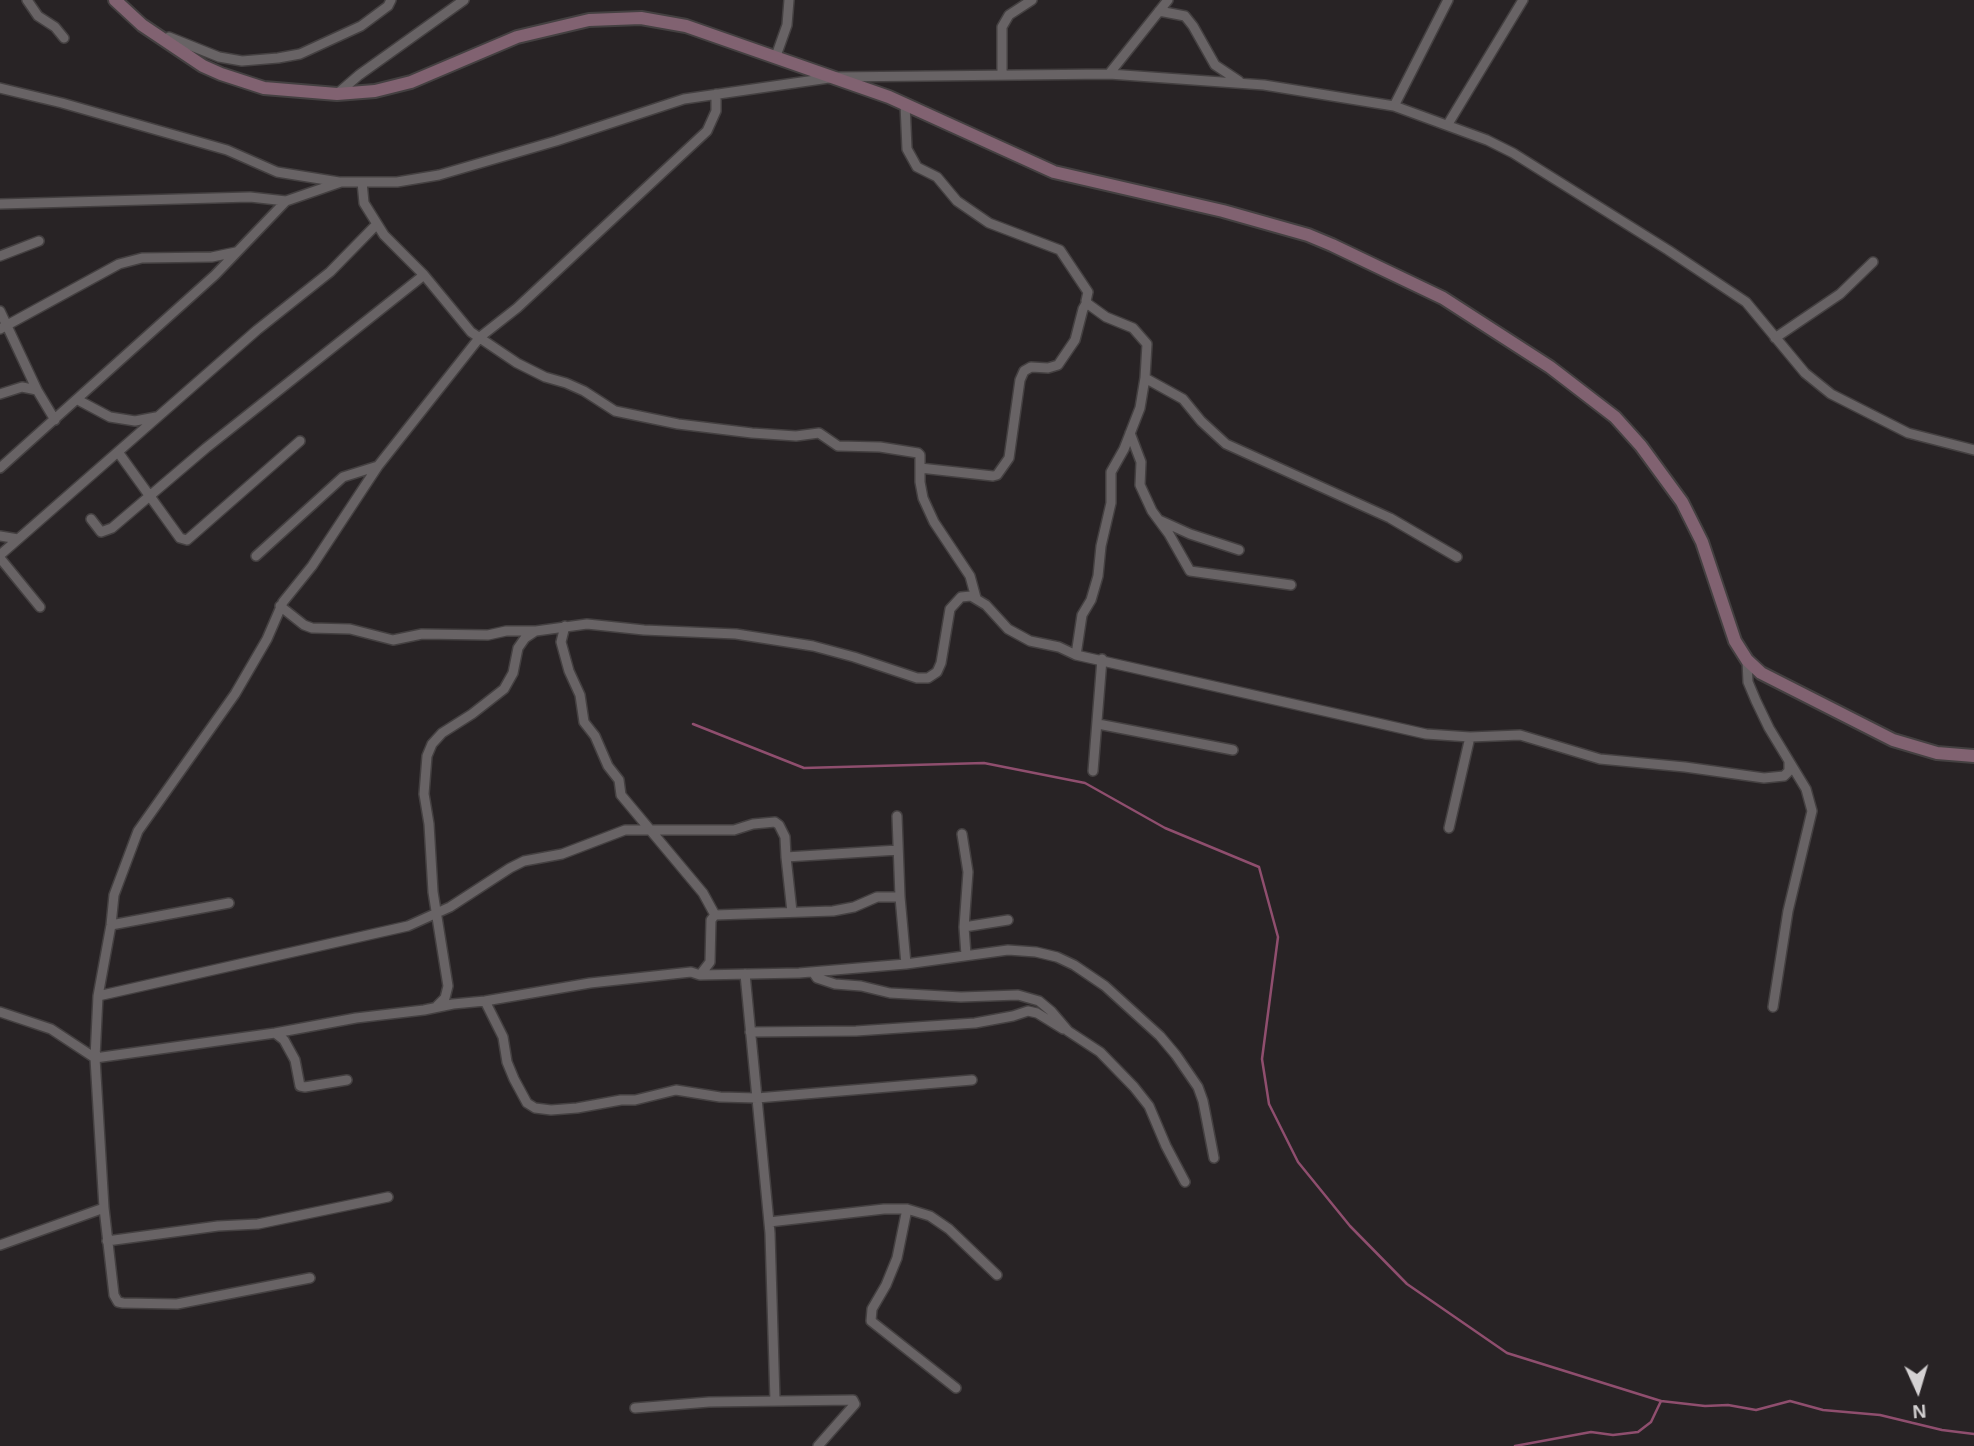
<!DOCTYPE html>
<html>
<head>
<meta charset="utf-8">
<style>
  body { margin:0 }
  #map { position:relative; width:1974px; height:1446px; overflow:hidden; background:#282325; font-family:Helvetica,sans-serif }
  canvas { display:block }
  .north { position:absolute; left:1883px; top:1355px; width:70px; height:70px; -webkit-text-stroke:5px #282325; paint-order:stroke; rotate:176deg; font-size:19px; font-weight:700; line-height:28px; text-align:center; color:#d4d1d2 }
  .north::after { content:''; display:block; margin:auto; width:24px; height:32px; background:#d4d1d2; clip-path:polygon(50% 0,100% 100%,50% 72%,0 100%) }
</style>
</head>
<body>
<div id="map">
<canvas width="1974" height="1446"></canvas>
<div class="north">N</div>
</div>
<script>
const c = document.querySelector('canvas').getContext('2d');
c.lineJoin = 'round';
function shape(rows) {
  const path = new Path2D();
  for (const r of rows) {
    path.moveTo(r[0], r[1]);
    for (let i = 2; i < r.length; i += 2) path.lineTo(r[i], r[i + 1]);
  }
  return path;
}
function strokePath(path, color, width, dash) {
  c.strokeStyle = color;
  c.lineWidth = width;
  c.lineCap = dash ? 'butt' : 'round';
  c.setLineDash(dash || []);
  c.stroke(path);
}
const stream = shape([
  [693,724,804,768,984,763,1085,783,1165,828,1259,867,1278,937,1262,1059,1269,1104,1298,1162,1350,1226,1407,1284,1507,1353,1661,1401,1705,1406,1728,1405,1756,1410,1790,1401,1823,1410,1880,1415,1942,1430,1974,1434],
  [1515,1446,1591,1432,1613,1435,1638,1432,1651,1422,1661,1401]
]);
const street = shape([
  [27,0,38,16,55,27,64,38],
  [1159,11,1185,16,1193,26,1215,65,1239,81],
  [169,37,219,57,242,61,278,58,300,54,361,26,388,6,391,0],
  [776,56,787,25,789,0],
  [1109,74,1168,0],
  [1002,75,1002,27,1009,15,1032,0],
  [0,88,62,103,227,150,277,172,339,182],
  [337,94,359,75,464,0],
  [905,104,907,149,917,167,937,177,957,201,989,223,1060,250,1088,292,1086,301,1088,304,1106,317,1133,328,1147,344,1145,378,1140,408,1124,449,1111,472,1111,503,1101,546,1098,576,1091,600,1082,615,1076,655],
  [1394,106,1448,0],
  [1448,124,1523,0],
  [362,182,364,203,384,235,424,275,471,332,517,363,545,377,566,383,584,391,615,411,678,424,752,433,796,436,819,433,838,446,880,447,918,453,920,455,920,482,923,498,934,522,970,576,976,598],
  [0,204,250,197,286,201,341,182,397,182,439,175,556,141,684,99,836,77,1109,74,1264,85,1394,106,1487,140,1513,153,1668,250,1746,302,1805,373,1831,394,1908,433,1974,450],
  [0,256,39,241],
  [0,311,37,390,55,420],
  [0,329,119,264,142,258,212,257,236,252],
  [1775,338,1840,294,1873,262],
  [1145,378,1183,399,1201,421,1226,444,1390,518,1457,557],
  [0,394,22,387,37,390],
  [78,400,110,417,135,421,156,417],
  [1130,433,1141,462,1140,485,1152,511,1169,534,1190,571,1291,585],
  [118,452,180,538,187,540,300,441],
  [0,468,215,275,286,201],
  [920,468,993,476,997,475,1009,458,1020,380,1024,371,1031,367,1048,368,1058,365,1075,340,1083,309,1087,302],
  [91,519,101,532,112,528,206,448,424,275],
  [1159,520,1190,534,1239,550],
  [0,536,18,539],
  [0,555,257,330,330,272,377,224],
  [256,556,343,477,378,466],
  [0,558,40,607],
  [280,606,304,625,312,628,350,629,393,640,422,634,488,635,506,631,536,631,587,624,644,630,736,634,813,646,854,657,917,678,928,678,937,672,941,663,950,609,961,597,971,596,986,605,1008,629,1030,641,1059,647,1076,655,1426,734,1470,737,1520,735,1600,759,1685,767,1764,778,1784,776,1789,771,1789,761],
  [565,626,561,642,569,671,580,695,584,722,595,736,608,766,619,780,621,795,703,893,715,915],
  [1747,660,1748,682,1756,701,1769,728,1806,789,1812,811,1788,911,1773,1007],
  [1098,724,1233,750],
  [1093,771,1102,659],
  [897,816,900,897,906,964],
  [1449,828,1470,737],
  [962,834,968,872,964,927,966,955],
  [786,857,792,912],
  [111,925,229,903],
  [964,927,1008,920],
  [813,972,817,978,835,984,861,986,890,993,961,997,1018,995,1039,1001,1051,1011,1068,1031,1100,1052,1134,1087,1149,1106,1166,1146,1185,1182],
  [745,974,770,1233,775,1401],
  [700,975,710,962,711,920,715,915,833,911,854,907,877,897,900,897],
  [98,996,408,926,450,907,510,868,524,861,562,854,625,830,734,830,753,824,775,822,779,825,785,837,786,857,898,850],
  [485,1001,503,1037,507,1062,514,1079,527,1103,535,1108,551,1110,577,1108,621,1100,635,1100,676,1090,720,1097,757,1098,972,1080],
  [437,1006,445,998,448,986,433,892,429,824,424,794,427,756,432,744,442,733,472,714,504,689,513,673,518,648,525,638,534,632],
  [0,1012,51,1029,95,1058,275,1033,356,1018,424,1010,453,1004,485,1001,590,983,691,972,700,975,799,973,906,964,1008,950,1036,952,1057,957,1074,965,1105,986,1160,1036,1176,1055,1198,1087,1203,1101,1214,1158],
  [750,1032,856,1031,975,1023,1013,1016,1028,1011,1037,1013,1063,1029],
  [275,1033,284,1040,295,1060,300,1086,305,1087,347,1080],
  [907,1209,897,1258,886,1285,872,1309,871,1321,956,1388],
  [769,1222,884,1209,907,1209,930,1216,949,1229,997,1275],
  [107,1241,218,1226,258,1224,388,1197],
  [0,1245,104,1208],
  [310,1278,177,1304,123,1303,118,1302,114,1295,104,1208,95,1058,98,996,111,925,114,895,138,831,235,694,267,639,283,602,312,566,378,466,480,337,517,308,707,131,716,111,716,94],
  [635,1408,709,1402,853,1400,855,1404,818,1446]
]);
const secondary = shape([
  [115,0,142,25,203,66,221,74,264,88,337,94,375,91,411,82,517,37,589,20,641,18,686,26,889,97,1054,172,1223,211,1308,235,1332,245,1443,298,1550,367,1615,417,1641,446,1682,502,1702,542,1735,641,1747,660,1761,673,1893,740,1937,753,1974,756]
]);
strokePath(stream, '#8f4e6e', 2.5);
strokePath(street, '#444041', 12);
strokePath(secondary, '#444041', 16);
strokePath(street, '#686365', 9);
strokePath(secondary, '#816271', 12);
</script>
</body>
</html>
